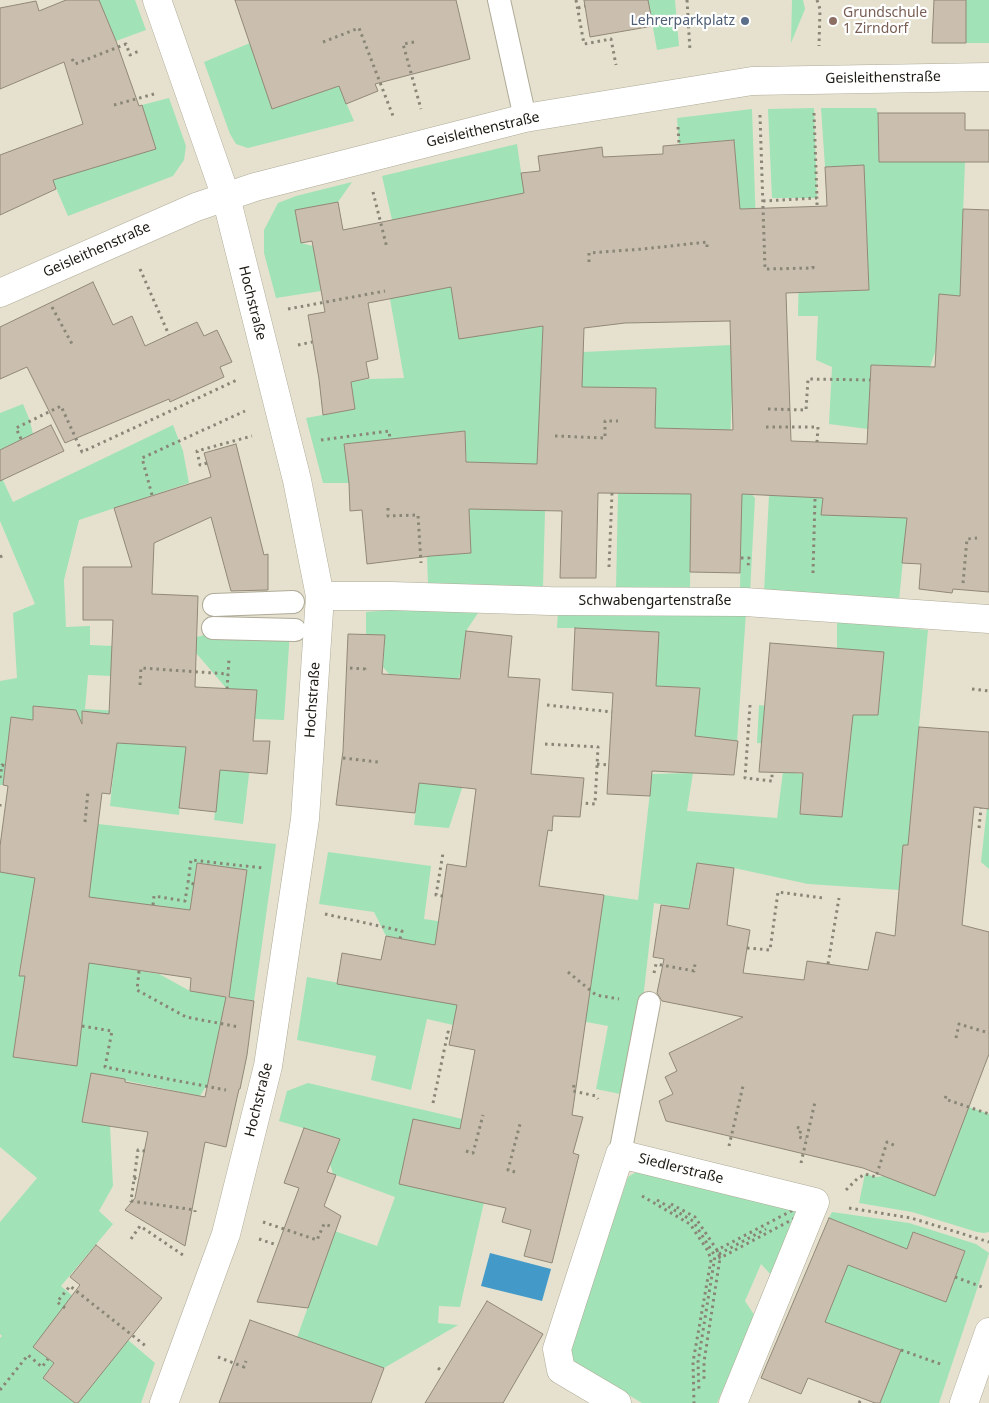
<!DOCTYPE html>
<html>
<head>
<meta charset="utf-8">
<style>
  body { margin:0 }
  canvas { display:block; background:#e5e1ce }
</style>
</head>
<body>
<canvas width="989" height="1403"></canvas>
<script>
const c = document.querySelector('canvas').getContext('2d');
c.lineJoin = 'round';
function fillPath(path, color) {
  c.fillStyle = color;
  c.fill(path, 'evenodd');
}
function shape(rows) {
  const path = new Path2D();
  for (const r of rows) {
    path.moveTo(r[0], r[1]);
    for (let i = 2; i < r.length; i += 2) path.lineTo(r[i], r[i + 1]);
  }
  return path;
}
function strokePath(path, color, width, dash) {
  c.strokeStyle = color;
  c.lineWidth = width;
  c.lineCap = dash ? 'butt' : 'round';
  c.setLineDash(dash || []);
  c.stroke(path);
}
function label(font, color, halo, rows, align = 'center') {
  c.font = font + ' "Noto Sans",sans-serif';
  c.lineWidth = 4.5;
  c.setLineDash([]);
  c.textBaseline = 'middle';
  c.strokeStyle = halo;
  c.fillStyle = color;
  for (const [text, x, y, turn = 0] of rows) {
    c.save();
    c.translate(x, y);
    c.rotate((+turn || 0) * Math.PI / 180);
    c.textAlign = isNaN(turn) ? turn : align;
    if (halo) c.strokeText(text, 0, 0);
    c.fillText(text, 0, 0);
    c.restore();
  }
}
const green = shape([
  [99,0,135,0,146,30,116,41],
  [648,0,675,0,679,46,657,50],
  [792,0,803,0,805,9,791,43],
  [966,0,989,0,989,43,966,43],
  [250,43,272,109,339,86,354,121,248,148,236,144,230,134,204,62],
  [169,98,186,146,184,160,173,176,68,216,44,160,81,171,155,149,142,105],
  [814,108,817,198,772,198,768,109],
  [821,108,876,108,878,113,879,162,965,161,960,296,939,295,936,349,930,367,871,365,868,429,829,424,832,367,816,360,818,316,798,316,799,263,826,262,828,292,869,290,864,166,825,167],
  [752,109,756,226,667,197,738,191,734,140,679,144,677,118],
  [517,144,547,350,546,465,520,510,545,511,543,587,428,584,427,556,471,553,465,431,345,444,349,483,323,483,306,418,355,409,351,382,369,379,404,378,390,299,470,204,392,220,382,176],
  [352,182,338,202,295,211,301,243,313,246,321,291,276,298,264,253,264,230,278,203,296,196],
  [731,345,732,393,729,468,755,498,750,593,740,592,741,516,691,515,690,590,616,589,618,493,654,468,656,388,618,387,587,392,564,374,583,352],
  [23,404,30,421,33,434,0,450,0,413],
  [173,425,183,451,189,483,79,520,64,580,66,627,90,626,90,645,137,647,135,677,88,675,85,709,136,712,160,746,198,748,199,737,253,741,243,824,214,820,219,780,182,777,179,815,110,806,117,737,67,731,53,708,33,706,33,720,11,717,3,785,0,785,0,681,17,678,13,613,35,604,0,521,0,474,13,502],
  [964,434,905,539,899,601,764,592,769,495,823,498,821,514],
  [391,610,480,610,466,631,461,672,458,679,389,674,383,667,385,635,366,635,366,612],
  [558,612,746,613,737,741,695,738,700,688,656,686,658,632,575,628,557,628],
  [837,621,928,630,910,822,936,825,934,848,903,845,899,890,808,884,734,868,697,863,688,909,654,903,642,1008,625,1095,596,1089,608,1026,538,1013,527,1076,535,1086,528,1114,506,1112,465,1102,469,1083,510,1092,531,991,543,968,592,975,604,895,638,900,652,774,693,773,687,811,777,818,783,772,803,774,800,813,842,817,849,749,757,743,759,705,794,709,792,726,848,730,849,715,878,715,884,653,837,648],
  [231,629,290,631,284,720,255,719,257,690,227,689,196,653,196,637],
  [422,758,465,779,449,828,414,825],
  [987,808,989,809,989,869,981,862],
  [98,824,276,844,254,1001,229,997,246,1057,215,1051,208,1083,200,1096,99,1075,87,1095,82,1122,110,1126,113,1186,99,1211,113,1224,61,1286,74,1297,35,1348,54,1363,43,1378,75,1403,0,1403,0,1338,2,1336,0,1334,0,1222,37,1178,0,1147,0,872,90,886],
  [197,863,247,870,229,997,190,991,159,974,120,968,130,903,190,910],
  [31,904,82,984,19,975],
  [20,1007,83,1016,76,1066,13,1057],
  [328,852,431,866,424,919,512,932,453,1025,427,1019,411,1090,371,1080,376,1056,297,1040,307,977,430,1000,440,946,386,936,374,912,319,904],
  [308,1083,501,1128,460,1307,439,1306,438,1323,458,1325,384,1368,330,1349,312,1400,284,1374,328,1251,329,1229,377,1246,395,1197,333,1174,330,1164,340,1139,279,1121,287,1091],
  [916,1089,989,1114,989,1232,984,1233,977,1232,912,1212,859,1203,865,1174,876,1177,884,1176,935,1196],
  [636,1172,795,1209,799,1216,772,1276,761,1264,745,1301,755,1316,717,1403,642,1403,567,1358,628,1177],
  [832,1212,909,1223,976,1244,989,1253,939,1403,880,1403,900,1350,867,1338,820,1328,862,1231,829,1218],
  [914,1232,965,1251,946,1302,894,1283],
  [128,1340,155,1363,141,1403,78,1403]
]);
const water = shape([
  [490,1253,551,1269,542,1301,481,1286]
]);
const building = shape([
  [66,0,99,0,116,41,139,106,142,105,156,149,53,180,56,189,0,215,0,155,83,124,64,62,0,89,0,8,36,1,39,11,66,0],
  [235,0,456,0,470,59,375,84,378,91,346,104,339,86,272,109,235,0],
  [584,0,648,0,653,26,590,37,584,0],
  [934,0,966,0,966,43,932,43,934,0],
  [878,113,965,113,965,130,989,130,989,162,879,162,878,113],
  [734,140,740,209,827,206,825,167,864,165,869,290,786,293,791,441,867,444,871,365,935,367,939,294,960,296,963,209,989,210,989,592,953,589,952,593,919,589,921,564,902,563,907,518,821,515,823,498,742,494,740,573,690,572,691,494,598,493,596,578,560,578,562,511,469,509,471,553,431,556,367,564,362,510,350,511,349,483,344,444,465,431,466,462,537,464,543,326,459,339,451,287,368,303,378,359,366,362,369,378,351,382,355,409,323,415,319,379,308,315,325,312,312,241,301,243,295,210,338,202,343,230,524,193,521,173,540,171,538,156,602,147,603,157,663,154,663,146,734,140],
  [730,321,733,430,655,428,656,388,582,387,584,328,625,323,730,321],
  [93,282,113,325,132,316,145,346,197,322,204,336,217,330,232,362,220,367,224,377,170,402,169,399,65,443,27,367,0,379,0,327,93,282],
  [51,425,64,451,0,481,0,450,51,425],
  [236,444,264,555,268,554,268,590,231,591,211,517,154,543,152,594,198,596,195,687,257,690,253,741,270,741,267,774,220,770,216,812,179,808,186,747,117,743,110,794,102,793,89,897,190,910,197,863,247,870,229,997,254,1001,247,1055,240,1089,239,1089,226,1147,205,1142,185,1246,125,1210,135,1198,148,1132,82,1122,91,1073,125,1079,125,1082,205,1097,226,997,190,991,191,978,89,963,77,1066,13,1057,25,976,19,976,35,878,0,872,0,846,8,786,3,785,11,717,33,720,33,706,76,710,82,724,82,711,109,714,113,620,83,620,83,567,132,567,114,508,211,477,204,453,236,444],
  [575,628,659,632,656,686,700,688,695,736,738,741,734,775,652,771,650,796,607,794,613,693,572,690,575,628],
  [466,631,512,636,508,677,540,679,531,774,584,778,580,817,553,816,552,831,548,830,539,886,604,895,572,1115,583,1117,573,1153,579,1155,552,1263,524,1256,531,1230,502,1222,506,1208,399,1184,413,1119,460,1129,475,1050,449,1045,457,1005,337,984,342,953,381,960,386,936,435,945,447,864,466,867,476,789,419,783,415,813,336,805,343,751,348,634,385,635,382,674,460,679,466,631],
  [770,643,884,652,878,715,853,715,842,817,800,814,803,773,759,772,770,643],
  [919,727,989,732,989,809,974,807,962,925,989,932,989,1054,935,1196,863,1168,666,1121,659,1101,673,1094,665,1077,677,1071,669,1053,743,1017,662,1001,657,993,664,959,653,957,661,905,689,909,697,863,734,868,727,925,750,930,743,973,804,980,807,961,868,970,876,932,895,936,903,845,908,845,919,727],
  [304,1128,340,1139,327,1172,336,1175,324,1206,341,1216,308,1308,257,1302,299,1188,284,1183,304,1128],
  [829,1218,907,1249,913,1232,965,1251,946,1302,848,1265,825,1322,901,1350,880,1403,875,1403,808,1378,801,1394,761,1378,829,1218],
  [96,1245,162,1298,78,1403,75,1403,43,1378,54,1363,33,1347,80,1285,70,1277,96,1245],
  [487,1301,543,1334,503,1403,425,1403,487,1301],
  [250,1320,384,1368,371,1403,219,1403,250,1320]
]);
const path = shape([
  [576,0,584,44,611,39,616,65],
  [687,0,690,51],
  [817,0,820,9,819,46],
  [578,8,585,6],
  [323,42,359,28,393,116],
  [414,42,403,44,421,109],
  [72,59,75,64,126,44,130,55,139,51],
  [114,105,154,94],
  [814,113,817,198],
  [760,115,765,269,813,268,813,263],
  [678,127,679,144],
  [373,192,387,248],
  [763,201,817,198,817,206],
  [589,262,589,253,643,249,707,242,707,248],
  [140,269,169,335],
  [52,307,72,344],
  [288,309,385,291],
  [298,345,312,342],
  [768,409,806,410,808,379,870,380],
  [766,427,818,427,817,442],
  [555,436,605,438,605,421,618,421],
  [21,439,16,428,61,406,82,452,237,380],
  [321,440,389,431,390,439],
  [207,463,200,465,197,451,252,436],
  [152,495,142,458,245,411],
  [388,508,388,516,418,515,421,563],
  [0,557,4,555],
  [741,558,749,558,748,567],
  [609,567,612,493],
  [813,573,815,498],
  [963,583,967,539,977,538],
  [350,668,365,669,365,672],
  [140,685,141,668,228,674],
  [227,689,229,659],
  [972,689,989,691],
  [547,705,612,712],
  [750,705,745,778,772,781,772,772],
  [545,744,598,747,595,804,581,803],
  [343,758,378,762],
  [597,764,609,765],
  [0,778,2,765,5,766],
  [0,804,0,807],
  [85,822,88,791],
  [979,828,981,808],
  [194,884,188,883,191,860,263,868],
  [443,896,436,895,443,853],
  [153,905,154,896,185,901,188,883],
  [325,914,402,931,400,939],
  [747,948,770,950,778,892,823,898],
  [828,964,839,898],
  [139,971,137,990,186,1017,239,1027],
  [568,972,596,995,619,999],
  [654,973,656,964,694,971,695,964],
  [82,1026,112,1031,105,1067,226,1090],
  [956,1038,959,1024,989,1033],
  [574,1085,573,1091,596,1096,598,1099],
  [946,1096,945,1099,989,1114],
  [433,1103,448,1032,451,1034],
  [797,1127,801,1129,799,1137,806,1139],
  [729,1146,743,1086],
  [145,1151,138,1150,131,1201,195,1210,195,1212],
  [466,1151,473,1153,483,1115],
  [801,1163,815,1102],
  [515,1172,508,1170,520,1124],
  [134,1178,140,1180],
  [846,1190,857,1179,865,1174,876,1177,887,1142,896,1146],
  [642,1196,690,1224,708,1251,711,1260,693,1362,694,1403],
  [657,1200,693,1221,715,1256,698,1362,699,1392],
  [671,1204,695,1217,717,1250,720,1258,704,1362,704,1380],
  [849,1208,911,1218,989,1242],
  [795,1209,799,1216,720,1258,717,1250,795,1209],
  [263,1222,317,1240,324,1224,330,1226],
  [131,1239,140,1226,183,1255],
  [259,1239,277,1245],
  [719,1254,766,1229],
  [955,1277,982,1287],
  [65,1308,57,1302,70,1286,147,1347],
  [901,1350,943,1365],
  [218,1357,244,1367,246,1361],
  [438,1368,443,1372],
  [0,1390,28,1355,42,1367,48,1359],
  [859,1403,862,1398]
]);
const lane = shape([
  [499,0,525,118],
  [214,605,293,602],
  [213,628,295,630],
  [620,1154,649,1003]
]);
const street = shape([
  [157,0,226,197,297,480,320,596,305,819,268,1066,226,1234,164,1403],
  [0,293,196,207,255,187,525,118,752,81,989,77],
  [320,596,391,596,550,601,745,602,989,619],
  [617,1403,561,1370,557,1349,620,1154,815,1202,733,1403],
  [964,1403,989,1332]
]);
const markers = [
  [745,21,5,"#5c6f8a"],
  [833,21,5,"#8d6e63"]
];
const educationNames = [
  ["Grundschule",843,13],
  ["1 Zirndorf",843,29]
];
const serviceNames = [
  ["Lehrerparkplatz",735,21]
];
const streetNames = [
  ["Geisleithenstraße",883,78,-1],
  ["Geisleithenstraße",483,130,-13],
  ["Geisleithenstraße",97,250,-24],
  ["Hochstraße",252,303,76],
  ["Schwabengartenstraße",655,601],
  ["Hochstraße",313,700,-86],
  ["Hochstraße",259,1100,-76],
  ["Siedlerstraße",681,1169,14]
];
fillPath(green, '#a1e3b6');
fillPath(water, '#439ac8');
fillPath(building, '#cabfae');
strokePath(building, '#928877', 1);
strokePath(lane, '#afab98', 24);
strokePath(street, '#afab98', 29);
strokePath(path, '#898678', 3, [2.5, 4]);
strokePath(lane, '#fff', 22);
strokePath(street, '#fff', 28);
for (const [x, y, r, color] of markers) {
  const dot = new Path2D();
  dot.arc(x, y, r, 0, 2 * Math.PI);
  c.fillStyle = color;
  c.fill(dot);
  strokePath(dot, '#fff', 2);
}
label('14px', '#785e54', '#fff', educationNames, 'left');
label('14px', '#4e5e75', '#fff', serviceNames, 'right');
label('14px', '#1b1912', '#fff', streetNames);
</script>
</body>
</html>
